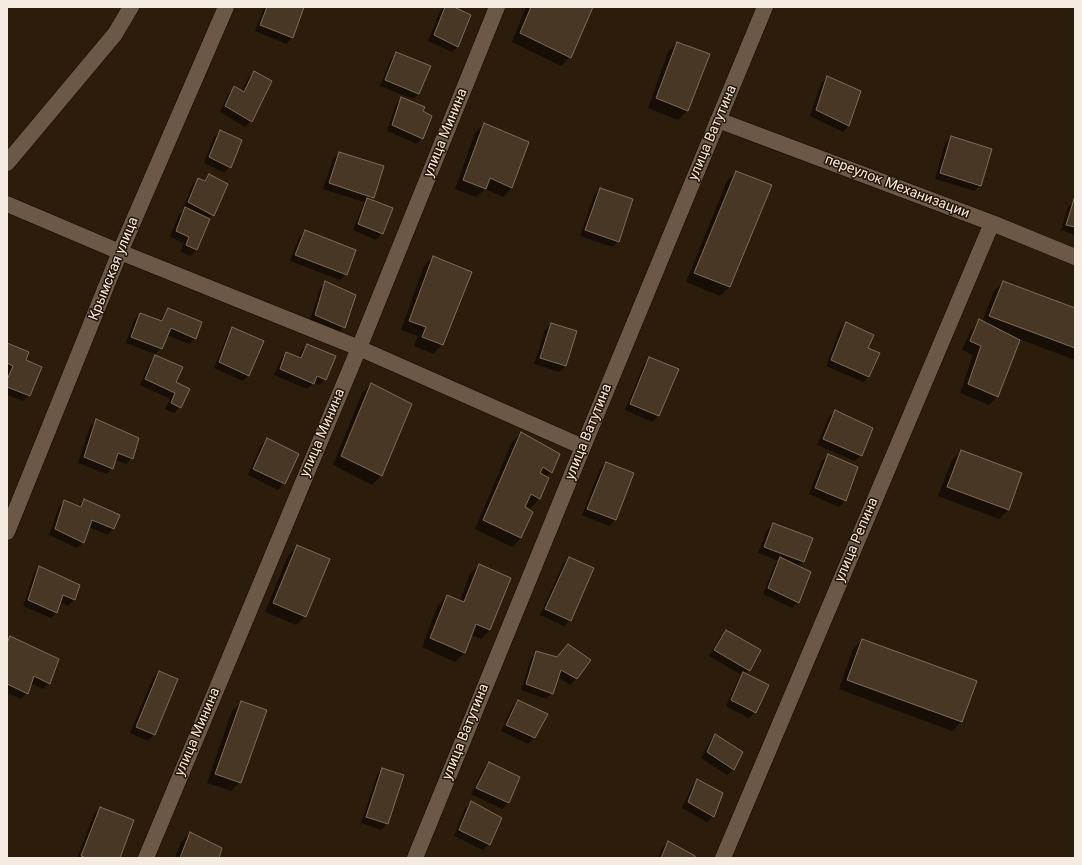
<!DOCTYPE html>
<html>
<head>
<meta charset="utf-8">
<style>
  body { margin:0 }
  #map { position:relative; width:1082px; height:865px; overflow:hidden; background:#2c1c0c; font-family:Roboto,sans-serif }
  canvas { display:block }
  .frame { position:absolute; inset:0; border:8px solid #f6ebe1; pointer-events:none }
</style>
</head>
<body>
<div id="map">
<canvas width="1082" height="865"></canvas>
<div class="frame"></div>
</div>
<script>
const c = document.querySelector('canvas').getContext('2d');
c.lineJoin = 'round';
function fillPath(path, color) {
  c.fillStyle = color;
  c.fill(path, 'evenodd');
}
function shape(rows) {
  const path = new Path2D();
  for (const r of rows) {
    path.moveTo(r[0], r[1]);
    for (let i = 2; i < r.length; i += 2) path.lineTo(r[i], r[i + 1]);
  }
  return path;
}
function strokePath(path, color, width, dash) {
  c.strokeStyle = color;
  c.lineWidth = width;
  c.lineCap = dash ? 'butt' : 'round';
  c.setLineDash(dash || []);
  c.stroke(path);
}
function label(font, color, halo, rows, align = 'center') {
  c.font = font + ' Roboto,sans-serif';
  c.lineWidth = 3;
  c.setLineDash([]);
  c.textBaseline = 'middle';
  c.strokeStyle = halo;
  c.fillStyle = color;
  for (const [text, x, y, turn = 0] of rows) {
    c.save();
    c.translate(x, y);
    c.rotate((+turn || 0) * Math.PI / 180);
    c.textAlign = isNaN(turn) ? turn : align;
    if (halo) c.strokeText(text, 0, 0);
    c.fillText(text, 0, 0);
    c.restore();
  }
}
const shadow = shape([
  [264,7,303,7,292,38,286,44,255,31],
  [444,7,451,7,458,46,452,52,428,41,440,11],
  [526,7,592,7,570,57,561,66,512,42],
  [677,43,708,55,687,111,678,120,648,108,668,52],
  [397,53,419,93,413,99,380,86,391,59],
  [254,72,251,121,245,127,220,112,228,94,234,88,241,92,248,78],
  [827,77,848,126,843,132,810,116,821,83],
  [402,98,422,112,422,138,417,144,387,131,396,104],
  [484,124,512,188,503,197,485,189,476,197,455,189,475,133],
  [220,131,230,167,224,173,204,163,214,137],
  [951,137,980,185,975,191,935,179,945,143],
  [339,153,373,197,370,200,382,234,376,240,353,230,364,202,323,189,333,159],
  [736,172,771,186,729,287,720,296,686,282,727,181],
  [209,175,213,215,209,219,196,250,190,256,180,251,184,243,170,237,179,214,185,209,183,208,192,185,198,179,203,181],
  [600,189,618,241,612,247,580,236,594,195],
  [1075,201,1075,235,1061,230,1068,207],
  [305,231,346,274,340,280,290,261,299,237],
  [433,257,471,272,442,345,433,354,414,346,418,336,401,330,424,266],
  [1003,282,1075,309,1075,360,1019,339,998,396,989,405,960,393,973,355,962,350,971,330,980,321,982,322,994,291],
  [326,283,344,327,338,333,310,320,320,288],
  [168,309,195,338,189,344,167,335,161,348,155,354,126,343,134,320,140,314,159,321],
  [846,323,869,376,863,382,826,366,840,329],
  [551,324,565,366,559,372,534,364,545,330],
  [233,329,249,375,243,381,214,368,227,335],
  [7,344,24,361,29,395,23,401,7,395],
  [307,345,325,379,319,385,314,383,307,389,274,375,281,359,287,353,298,358,301,351],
  [156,356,174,383,180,407,174,413,165,409,170,399,140,385,150,362],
  [650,358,658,416,652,422,625,410,644,364],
  [371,384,411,405,381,476,372,485,333,465,362,393],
  [835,411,861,455,855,461,817,445,829,417],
  [96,421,132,458,126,464,115,460,112,468,107,474,78,463,90,426],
  [521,433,551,472,546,477,548,478,539,499,530,508,525,504,521,538,512,547,475,529,512,442],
  [267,439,298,454,284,484,278,490,248,475,261,445],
  [961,451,1021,474,1008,510,999,519,938,496,952,460],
  [828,455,857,467,845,501,839,507,809,494,822,461],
  [606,463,633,474,615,520,609,526,582,515,600,469],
  [84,500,113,529,108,535,89,527,83,543,77,548,49,535,59,507,64,501,78,506],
  [773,524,811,539,803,562,798,567,798,602,792,608,763,594,775,564,778,561,758,553,767,530],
  [297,547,305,616,296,625,265,612,288,556],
  [569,558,570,620,564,626,540,615,563,564],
  [479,565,490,630,481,639,471,635,464,653,455,662,422,647,438,605,447,596,460,601,470,574],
  [40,567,79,585,74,600,68,606,60,602,57,612,51,618,23,606,34,573],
  [726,631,749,670,745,674,755,712,749,718,726,706,738,679,742,675,709,656,720,637],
  [10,638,49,683,43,689,30,683,27,693,21,699,7,693,7,640],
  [862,640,975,682,961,722,952,731,839,689,853,649],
  [537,652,576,679,570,685,558,677,552,693,546,699,521,690,531,658],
  [159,672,177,680,154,735,148,741,130,733,153,678],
  [518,701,546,714,534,738,528,744,501,731,512,707],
  [241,702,240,782,231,791,207,783,232,711],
  [715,735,742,752,733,770,727,775,701,758,710,741],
  [489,763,519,777,508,803,502,809,471,794,483,769],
  [383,769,402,776,387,824,381,830,361,823,377,775],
  [698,780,713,816,707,822,682,808,692,786],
  [471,803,501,818,489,844,483,850,454,836,465,808],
  [100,808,119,858,77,858,94,814],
  [190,833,218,858,175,858,181,842],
  [668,842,694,858,658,858,662,848]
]);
const building = shape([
  [267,7,304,7,293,38,260,25,267,7],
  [445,7,454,7,471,15,458,47,434,35,445,7],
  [531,7,593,7,571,58,520,33,531,7],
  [677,42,710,54,688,111,656,98,677,42],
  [396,52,431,66,419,94,385,80,396,52],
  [254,71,272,81,252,122,225,106,234,86,244,92,254,71],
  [827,76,861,91,849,126,816,110,827,76],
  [401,97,425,107,423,111,432,116,423,139,392,125,401,97],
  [484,123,529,142,512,188,490,178,486,189,463,180,484,123],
  [220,130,242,140,231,168,209,157,220,130],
  [951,136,992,149,981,186,940,173,951,136],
  [339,152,384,166,374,198,329,183,339,152],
  [736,171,772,185,730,287,694,273,736,171],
  [209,174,228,184,214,216,188,202,198,178,205,181,209,174],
  [600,188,633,199,619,242,585,230,600,188],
  [367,198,393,208,383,234,358,224,367,198],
  [1074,199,1075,200,1075,227,1066,225,1074,199],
  [185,207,210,219,197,250,186,245,189,237,176,231,185,207],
  [305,230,356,250,347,275,295,255,305,230],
  [433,256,472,272,443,345,422,337,426,327,409,321,433,256],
  [325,281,356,295,345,328,315,315,325,281],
  [1003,281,1075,308,1075,348,989,316,1003,281],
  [168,308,202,322,196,339,171,328,162,349,131,337,140,313,162,321,168,308],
  [979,319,1020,340,998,397,968,384,981,346,970,341,979,319],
  [846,322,874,335,868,348,880,353,869,377,831,360,846,322],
  [551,323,577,331,566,366,540,358,551,323],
  [232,327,264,341,249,376,219,362,232,327],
  [7,343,29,352,26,360,42,367,30,396,7,387,7,380,13,366,7,363,7,343],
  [307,344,336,356,326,380,317,376,314,384,280,369,286,352,301,358,307,344],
  [155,355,183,367,176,382,190,389,181,408,171,403,175,393,145,379,155,355],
  [649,357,679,369,659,416,630,404,649,357],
  [371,383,412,404,382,476,341,456,371,383],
  [835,410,873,428,862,456,823,439,835,410],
  [96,419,139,438,133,459,118,453,113,469,84,457,96,419],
  [521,432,560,454,552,473,543,467,540,473,549,478,540,499,531,494,525,507,533,512,521,538,483,520,521,432],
  [267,438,299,454,285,484,253,469,267,438],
  [961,450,1022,473,1009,510,947,487,961,450],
  [828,454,858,467,846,501,815,488,828,454],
  [606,462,634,473,616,520,587,509,606,462],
  [84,499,120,515,114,529,92,520,84,543,55,529,64,500,81,507,84,499],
  [773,523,813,538,804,562,764,547,773,523],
  [297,545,330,559,306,617,273,603,297,545],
  [569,557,594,568,571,621,545,609,569,557],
  [780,557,811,572,799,603,768,588,780,557],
  [479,564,511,578,490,630,476,624,465,653,430,638,447,595,464,602,479,564],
  [39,566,80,585,75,600,63,595,57,613,28,600,39,566],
  [726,630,761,650,750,671,714,650,726,630],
  [10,636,59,659,50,684,34,676,28,694,7,684,7,643,10,636],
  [862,639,977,681,962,722,847,680,862,639],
  [568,644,591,660,577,679,561,670,553,694,526,684,536,651,557,657,568,644],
  [159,671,178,679,155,735,136,727,159,671],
  [743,672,769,685,756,713,731,700,743,672],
  [518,700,548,714,535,738,506,725,518,700],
  [241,701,267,710,241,783,215,774,241,701],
  [715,734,743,752,734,770,707,752,715,734],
  [489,762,520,777,509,803,476,788,489,762],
  [382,768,404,775,388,824,366,817,382,768],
  [697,779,723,793,714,817,688,802,697,779],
  [471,801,502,818,490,845,459,830,471,801],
  [100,807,134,820,120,858,87,858,81,856,100,807],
  [190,832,222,848,219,858,180,858,190,832],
  [668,841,695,856,695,858,661,858,668,841]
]);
const minor = shape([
  [718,120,992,223,1075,257],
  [7,163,115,34,131,7],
  [7,204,120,252,359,348,583,447],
  [7,532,120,252,226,7],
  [146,858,359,348,497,7],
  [415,858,583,447,765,7],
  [723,858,992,223]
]);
const streetNames = [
  ["улица Минина",446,133,-68],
  ["улица Ватутина",713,133,-67],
  ["переулок Механизации",897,187,21],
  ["Крымская улица",114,269,-68],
  ["улица Ватутина",589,432,-68],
  ["улица Минина",323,433,-67],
  ["улица Репина",857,540,-67],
  ["улица Минина",198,732,-67],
  ["улица Ватутина",466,732,-68]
];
fillPath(shadow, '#0007');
fillPath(building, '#493726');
strokePath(building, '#806c59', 1);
strokePath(minor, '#140600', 17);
strokePath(minor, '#6b5846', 16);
label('14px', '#f6ebe1', '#221304', streetNames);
</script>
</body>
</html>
